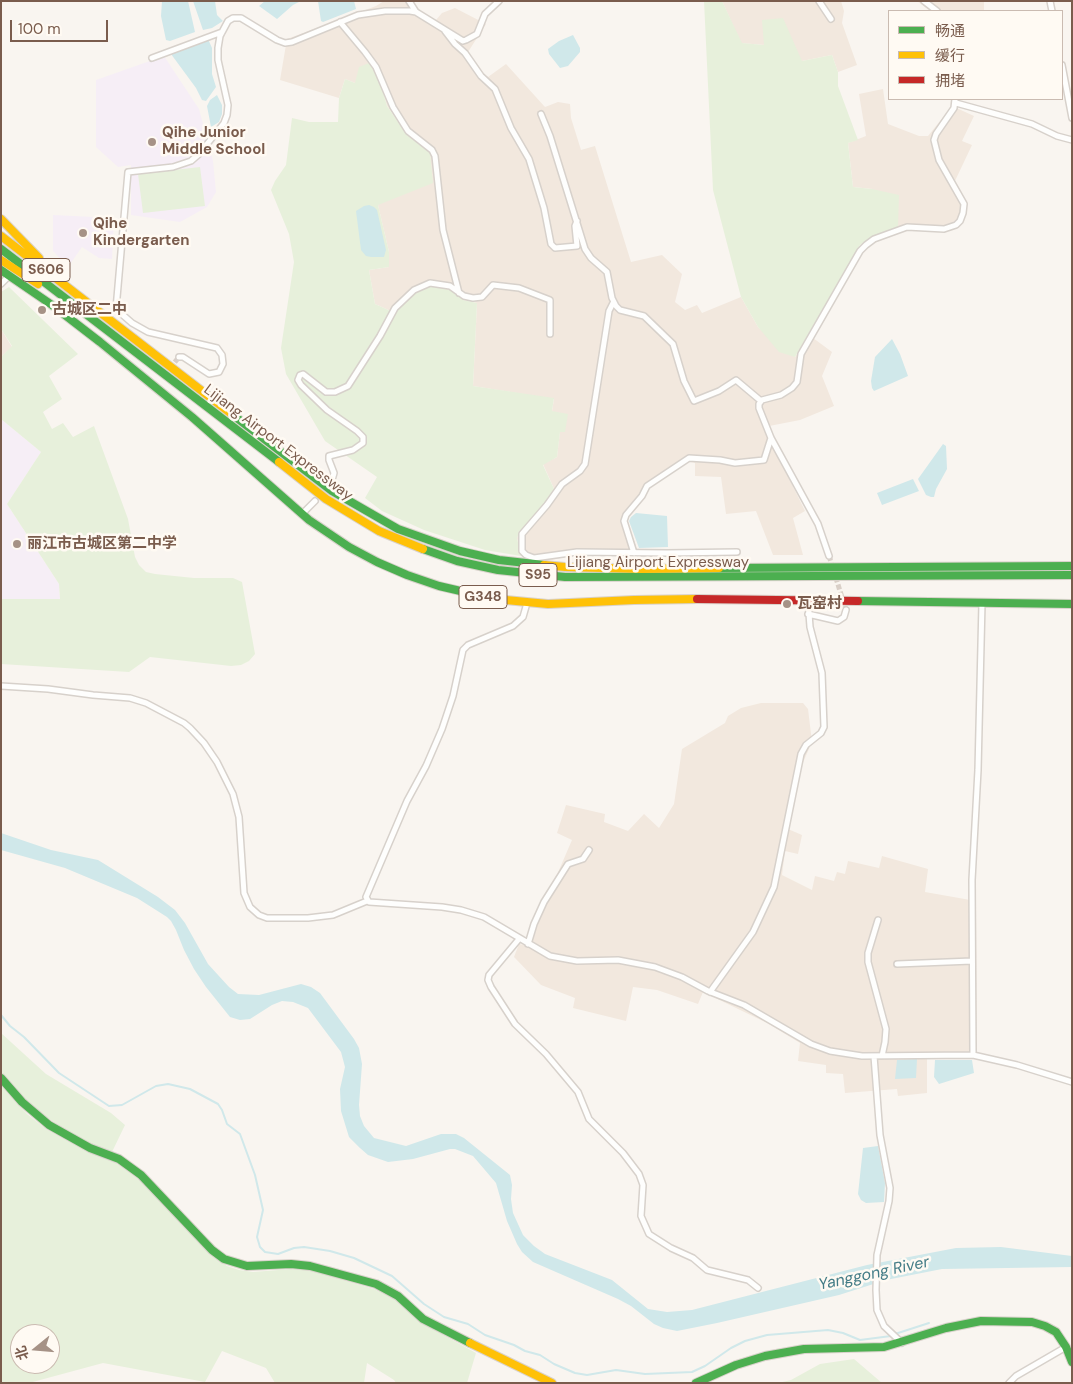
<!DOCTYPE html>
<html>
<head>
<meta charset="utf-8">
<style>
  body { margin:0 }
  #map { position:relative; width:1073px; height:1384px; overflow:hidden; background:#f9f5f0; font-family:"DM Sans","Noto Sans SC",sans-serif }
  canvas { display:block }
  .frame { position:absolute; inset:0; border:2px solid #7a5c4d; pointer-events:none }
  .legend { position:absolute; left:888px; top:10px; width:175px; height:90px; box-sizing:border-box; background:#fffaf3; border:1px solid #cabbb1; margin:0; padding:6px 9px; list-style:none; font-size:15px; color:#7a5c4d }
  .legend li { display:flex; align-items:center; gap:10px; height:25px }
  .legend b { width:25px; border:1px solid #cabbb1 }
  .north { position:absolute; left:10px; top:1324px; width:50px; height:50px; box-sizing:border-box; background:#fffaf3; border:1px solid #cabbb1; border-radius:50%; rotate:253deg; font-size:14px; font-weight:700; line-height:20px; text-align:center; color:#7a5c4d }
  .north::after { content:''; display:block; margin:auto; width:18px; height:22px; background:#a69286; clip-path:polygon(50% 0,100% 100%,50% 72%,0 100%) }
  .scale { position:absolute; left:10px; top:20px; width:98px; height:22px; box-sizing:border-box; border:2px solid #7a5c4d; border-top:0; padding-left:6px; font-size:15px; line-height:18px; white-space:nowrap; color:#7a5c4d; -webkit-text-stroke:4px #fffaf3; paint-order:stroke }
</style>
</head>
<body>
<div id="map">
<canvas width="1073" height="1384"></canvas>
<div class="frame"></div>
<ul class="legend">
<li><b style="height:6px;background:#4caf50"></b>畅通</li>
<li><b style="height:6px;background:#ffc107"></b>缓行</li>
<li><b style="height:6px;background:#c62828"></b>拥堵</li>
</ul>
<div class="north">北</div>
<div class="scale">100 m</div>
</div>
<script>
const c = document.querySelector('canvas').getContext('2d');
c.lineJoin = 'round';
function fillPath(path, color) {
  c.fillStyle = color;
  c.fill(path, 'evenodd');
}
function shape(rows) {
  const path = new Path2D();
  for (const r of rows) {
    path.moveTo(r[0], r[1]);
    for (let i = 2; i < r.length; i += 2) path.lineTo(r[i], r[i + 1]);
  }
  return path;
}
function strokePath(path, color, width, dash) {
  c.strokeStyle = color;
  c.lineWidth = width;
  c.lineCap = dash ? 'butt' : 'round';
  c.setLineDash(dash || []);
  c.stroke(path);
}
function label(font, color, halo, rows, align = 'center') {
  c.font = font + ' "DM Sans","Noto Sans SC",sans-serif';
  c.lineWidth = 5;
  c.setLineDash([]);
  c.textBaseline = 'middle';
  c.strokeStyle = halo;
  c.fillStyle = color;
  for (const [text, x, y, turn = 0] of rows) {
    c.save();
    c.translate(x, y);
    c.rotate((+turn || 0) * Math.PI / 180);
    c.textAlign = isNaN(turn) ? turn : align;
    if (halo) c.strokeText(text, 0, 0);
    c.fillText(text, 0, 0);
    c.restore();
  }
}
const residential = shape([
  [384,1,409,1,412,6,436,20,442,13,455,8,486,24,468,52,480,71,488,77,506,64,545,107,558,102,570,104,571,118,581,150,595,146,631,262,662,255,682,274,675,302,685,310,697,305,702,313,741,297,758,327,795,357,809,335,832,352,822,376,834,406,800,420,764,427,805,511,793,518,803,555,773,555,756,511,726,514,721,477,695,476,695,463,687,461,649,488,627,519,637,549,636,556,575,555,542,562,521,556,517,538,521,530,555,491,543,464,557,457,560,431,564,432,552,411,554,399,473,386,477,303,463,300,405,300,395,313,375,304,369,270,389,267,389,252,378,205,430,153,407,135,387,106,380,81,355,83,345,79,339,98,280,80,287,39,376,6],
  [722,1,841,1,844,11,842,23,857,65,838,72,832,55,802,61,764,45,741,43],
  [917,1,984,1,984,11,930,11],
  [883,89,888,124,919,136,928,136,952,106,974,116,962,141,972,145,954,183,967,204,962,220,947,231,898,228,872,189,853,187,848,143,866,136,859,94],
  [1,329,12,347,1,357],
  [761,703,803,703,808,709,812,742,801,767,788,829,802,835,798,854,785,851,782,875,812,890,815,876,834,881,837,872,845,874,848,861,879,868,882,856,928,869,925,892,976,901,977,1058,927,1059,927,1093,898,1096,897,1089,845,1093,843,1074,826,1073,826,1065,798,1061,800,1043,767,1023,703,992,698,1004,657,990,633,987,626,1021,573,1008,575,998,541,985,514,957,519,944,525,945,531,926,556,877,572,840,557,833,566,805,605,814,604,822,628,831,644,814,659,828,674,804,682,749,725,723,728,716,741,708]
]);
const education = shape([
  [164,56,199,109,213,161,216,192,207,207,180,222,131,215,131,165,118,167,96,147,96,80],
  [53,215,114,218,112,259,99,258,82,247,68,267,53,251],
  [1,419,41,452,7,504,59,584,60,600,1,599]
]);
const green = shape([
  [704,1,722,1,742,43,764,45,762,20,783,18,802,61,832,55,838,72,838,86,858,140,848,143,853,187,872,189,899,195,898,228,870,238,860,245,795,357,779,352,758,327,741,297,713,190],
  [369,63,380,81,387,106,407,135,430,153,433,183,378,205,389,252,389,267,369,270,375,304,395,313,405,300,423,287,430,286,455,291,463,300,477,303,473,386,554,398,552,411,568,414,565,432,560,432,557,457,543,465,555,491,521,530,517,538,521,556,485,550,424,530,382,511,365,498,377,477,325,441,286,374,281,348,294,262,289,234,271,190,275,181,286,165,292,118,309,122,338,122,339,98,345,79,355,83,359,67],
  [200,167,205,206,143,213,138,174],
  [9,287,78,354,49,376,62,399,43,412,52,429,63,423,73,437,94,426,128,519,135,557,139,565,146,572,155,574,194,578,233,578,242,582,255,654,249,661,241,665,231,666,150,657,129,672,1,664,1,599,60,599,59,584,7,504,41,452,1,419,1,357,12,346,1,329,1,292],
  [1,1033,46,1074,111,1113,125,1125,112,1152,92,1144,62,1128,33,1107,17,1092,1,1073],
  [1,1086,27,1114,46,1129,88,1152,116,1163,129,1172,147,1186,209,1253,227,1266,239,1270,253,1272,291,1269,309,1270,374,1289,396,1300,420,1322,476,1353,467,1383,396,1383,394,1380,367,1363,364,1383,275,1383,266,1368,222,1351,205,1382,103,1363,29,1383,1,1383],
  [20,1334,50,1334,50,1364,20,1364],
  [854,1359,882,1383,778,1383,791,1380,820,1364]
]);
const water = shape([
  [162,1,188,1,195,32,170,41,166,40,161,16],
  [193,1,215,1,217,15,223,21,212,28,203,30],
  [265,1,301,1,293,5,277,19,259,6],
  [318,1,354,1,356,9,323,22,321,21],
  [573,35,580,48,580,52,568,66,560,68,549,54,548,49,559,41],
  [208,39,212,48,212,74,216,87,206,101,202,100,196,88,171,54],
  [217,95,222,105,222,114,219,122,211,127,207,106,210,100],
  [369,205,374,207,377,210,386,250,384,257,371,257,366,256,361,250,356,211,364,206],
  [892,339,900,354,908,376,874,391,872,388,871,381,875,357],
  [943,444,946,446,947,469,936,489,934,497,931,497,926,495,918,479],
  [913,479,919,491,882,505,877,493],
  [636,513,667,516,668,547,639,548,629,521,631,517],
  [1,833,51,850,98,860,158,897,175,910,185,923,208,964,229,987,238,994,259,995,301,984,311,987,320,993,354,1039,359,1048,362,1064,359,1105,360,1116,364,1126,374,1138,406,1146,441,1134,456,1134,464,1138,510,1175,512,1185,511,1199,513,1213,523,1235,534,1246,545,1254,612,1280,648,1309,667,1312,692,1310,867,1265,956,1248,1001,1247,1072,1256,1072,1267,942,1269,886,1280,839,1295,717,1323,677,1331,663,1328,654,1324,631,1306,618,1299,533,1262,522,1252,517,1244,507,1221,496,1183,473,1156,455,1149,450,1149,413,1159,388,1162,368,1155,360,1148,349,1137,341,1111,340,1089,345,1067,341,1052,308,1008,293,1002,282,1001,272,1005,250,1019,240,1020,230,1017,206,987,194,969,184,950,176,930,171,921,167,917,137,898,65,868,1,850],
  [917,1059,916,1078,895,1079,897,1060],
  [935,1060,972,1060,974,1073,939,1084,934,1077],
  [878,1146,885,1183,884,1202,866,1203,861,1200,858,1194,863,1148]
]);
const stream = shape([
  [1,1015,10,1026,24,1037,59,1073,109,1106,122,1105,156,1086,168,1084,190,1089,218,1104,222,1110,227,1124,240,1134,255,1175,263,1210,257,1237,260,1247,265,1252,278,1254,294,1248,304,1247,330,1251,354,1258,392,1276,424,1304,444,1317,468,1324,485,1335,514,1345,525,1351,540,1355,554,1364,575,1373,587,1375,616,1370,645,1374,692,1372,705,1366,731,1348,745,1341,767,1335,828,1330,843,1333,860,1340,891,1336],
  [895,1334,929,1323]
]);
const streetTunnel = shape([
  [170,368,179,357],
  [829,556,846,610]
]);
const street = shape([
  [409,1,416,12],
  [819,1,831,19],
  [924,1,937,11],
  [1050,1,1052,11],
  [340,22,365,52,376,67,393,107,408,131,432,150,435,156,443,230,459,293],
  [445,31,455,44,465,53,481,76,495,89,511,128,529,159,544,208,551,244,555,248,577,246,575,226,577,221],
  [152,58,222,32],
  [1062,65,1072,118],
  [956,103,1032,124,1057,136,1072,140],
  [541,114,550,136,585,249,591,258,607,272,612,298,616,306,620,310,644,316,673,344,684,381,694,401,719,391,736,380,761,401],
  [1,284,9,276],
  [613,303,609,311,585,464,580,471,562,484,547,505,522,534,522,551,526,555,534,558,577,552,667,553,737,552],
  [179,357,183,357,209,374,219,372,223,364,222,355,217,348,148,332,132,323,116,309,128,172,173,167,191,161,199,154,224,123,227,115,228,105,218,60,218,48,220,36,228,21,233,18,241,18,277,40,285,43,292,42,358,15,385,11,410,11,416,12,463,41,466,40,477,34,485,14,499,1],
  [332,480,334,473,329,460,329,456,353,450,363,443,363,437,357,431,327,410,301,385,298,380,300,375,303,374,326,392,335,392,348,386,380,336,395,308,414,290,430,283,450,286,464,296,473,298,482,297,493,285,519,288,550,300,550,334],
  [302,514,315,501],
  [634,553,624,521,626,515,642,496,647,486,689,458,720,460,735,463,764,460,771,438],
  [829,556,818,524,771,438,759,408,759,404,762,400,781,395,792,388,797,382,801,354,860,251,866,245,874,239,907,227,944,229,956,225,960,221,963,213,964,204,939,160,934,140,936,134,954,108,955,99],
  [527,603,523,617,513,626,468,645,463,650,453,696,442,729,426,766,407,801,366,897,369,902,442,907,461,910,484,917,550,956,577,961,618,960,655,967,682,977,708,991,744,1005,811,1044,830,1051,862,1056,973,1055,1017,1065,1072,1082],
  [808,614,838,621,844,617,846,610],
  [1,686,48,689,93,695,130,698,146,703,184,723,190,728,204,743,217,762,233,794,239,817,244,893,250,907,259,915,267,918,308,918,333,915,367,901],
  [878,920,868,953,868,962,886,1029,885,1042,882,1056],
  [519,939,489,975,488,980,491,987,515,1024,546,1054,578,1092,589,1119,623,1153,639,1174,643,1185,641,1216,649,1234,671,1248,693,1258,707,1270,748,1280,758,1288],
  [528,944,534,924,544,902,568,864,583,859,589,850],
  [897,964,972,961],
  [710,992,753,932,774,887,801,754,806,745,821,733,824,727,822,673,810,627,808,600],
  [973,1055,972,880,978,770,982,603],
  [874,1056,880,1135,890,1188,889,1201,877,1255,876,1290,877,1310,884,1326,902,1343],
  [1009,1383,1016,1376,1066,1347]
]);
const fast = shape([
  [1,249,279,462],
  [1,270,52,305,100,342,192,417,309,520,349,547,377,562,407,575,439,586,495,599],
  [233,415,332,491,398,529,460,551,499,560,544,565],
  [423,549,457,561,498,570,565,577,1072,575],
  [719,568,1072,566],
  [858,601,1072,604],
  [1,1078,22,1102,49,1125,90,1148,119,1159,141,1175,212,1250,224,1259,247,1266,291,1264,310,1266,376,1284,398,1296,423,1319,470,1343],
  [696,1383,736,1365,765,1356,804,1349,884,1347,946,1328,981,1321,1032,1322,1045,1326,1056,1332,1066,1347,1072,1362]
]);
const slow = shape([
  [1,219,39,258],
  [1,236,233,415],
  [1,260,38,284],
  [279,462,326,499,379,531,423,549],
  [544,565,565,567,642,569,719,568],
  [495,599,548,604,634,600,697,599],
  [470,1343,552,1383]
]);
const jam = shape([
  [697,599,858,601]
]);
const markers = [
  [152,142,5,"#a69286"],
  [83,233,5,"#a69286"],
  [42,310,5,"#a69286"],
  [17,544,5,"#a69286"],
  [787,604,5,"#a69286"]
];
const shields = [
  [46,270,48],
  [538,575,38],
  [483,597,48]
];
const shieldNames = [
  ["S606",46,270],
  ["S95",538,575],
  ["G348",483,597]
];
const poiNames = [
  ["Qihe Junior",162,133],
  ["Middle School",162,150],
  ["Qihe",93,224],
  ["Kindergarten",93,241],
  ["古城区二中",52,310],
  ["丽江市古城区第二中学",27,544],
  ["瓦窑村",797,604]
];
const streetNames = [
  ["Lijiang Airport Expressway",278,443,37],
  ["Lijiang Airport Expressway",658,563]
];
const waterNames = [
  ["Yanggong River",874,1274,-12]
];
fillPath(residential, '#f2e8de');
fillPath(education, '#f6eef6');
fillPath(green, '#e7f0db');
fillPath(water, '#d0e8ea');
strokePath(stream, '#d0e8ea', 2);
strokePath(streetTunnel, '#d9cfc7', 5, [5, 2.5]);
strokePath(street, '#d7d1cb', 8);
strokePath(fast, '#d9d2cb', 10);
strokePath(slow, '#d9d2cb', 10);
strokePath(jam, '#d9d2cb', 10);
strokePath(street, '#fefefd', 5);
strokePath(fast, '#4caf50', 8);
strokePath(slow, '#ffc107', 8);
strokePath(jam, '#c62828', 8);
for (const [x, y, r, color] of markers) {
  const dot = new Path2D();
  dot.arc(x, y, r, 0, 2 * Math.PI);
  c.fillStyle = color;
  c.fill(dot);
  strokePath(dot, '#fffaf3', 2);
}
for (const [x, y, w] of shields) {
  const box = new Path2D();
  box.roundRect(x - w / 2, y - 11.5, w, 23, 4);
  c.fillStyle = '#fffaf3';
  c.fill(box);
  strokePath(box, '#7a5c4d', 1);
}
label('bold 14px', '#7a5c4d', null, shieldNames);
label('bold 15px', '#7a5c4d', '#fffaf3', poiNames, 'left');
label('15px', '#7a5c4d', '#fffaf3', streetNames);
label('italic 16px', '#437c86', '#fffaf3', waterNames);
</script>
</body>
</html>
